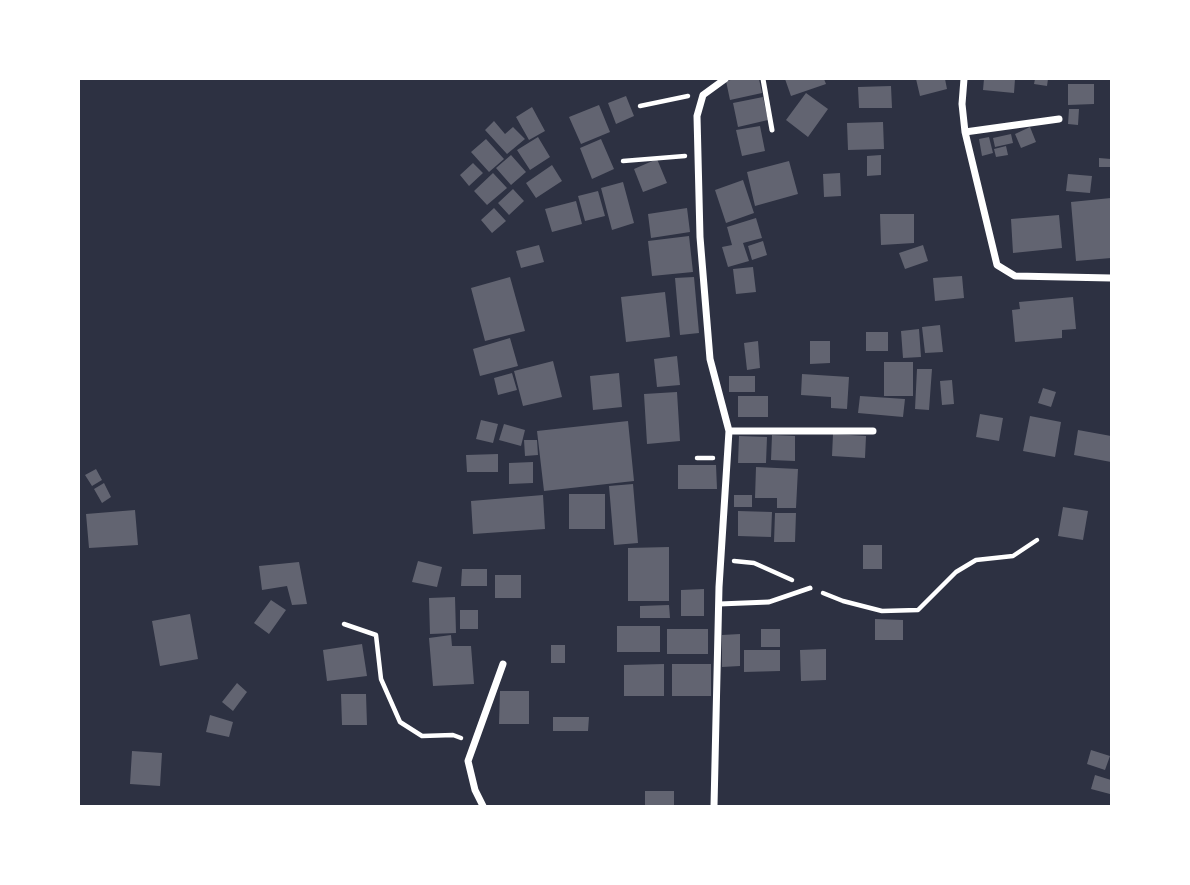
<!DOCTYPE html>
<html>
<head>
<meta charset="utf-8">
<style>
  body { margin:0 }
  #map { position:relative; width:1190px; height:885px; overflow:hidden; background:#2d3142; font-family:Cabin,sans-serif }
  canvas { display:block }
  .frame { position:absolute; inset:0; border:80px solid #fff; pointer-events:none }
</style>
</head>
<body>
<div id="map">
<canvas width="1190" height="885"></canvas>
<div class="frame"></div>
</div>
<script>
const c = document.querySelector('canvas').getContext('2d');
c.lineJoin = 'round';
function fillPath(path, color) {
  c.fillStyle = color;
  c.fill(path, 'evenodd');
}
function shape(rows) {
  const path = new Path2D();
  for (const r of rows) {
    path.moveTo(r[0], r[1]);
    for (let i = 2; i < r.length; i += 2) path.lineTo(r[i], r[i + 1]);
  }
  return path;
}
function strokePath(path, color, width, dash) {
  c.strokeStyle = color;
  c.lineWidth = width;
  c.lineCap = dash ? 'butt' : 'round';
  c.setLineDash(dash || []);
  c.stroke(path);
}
const building = shape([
  [735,79,759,79,762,93,730,100,726,81],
  [785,79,824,79,826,84,791,96],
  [916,79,945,79,947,89,920,96],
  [984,79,1015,79,1014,93,983,90],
  [1035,79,1048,79,1047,86,1034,84],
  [1068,84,1094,84,1094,104,1068,105],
  [891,86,892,108,859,108,858,87],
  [806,93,828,109,808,137,786,120],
  [626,96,634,116,616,124,608,103],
  [763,97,768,120,738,127,733,103],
  [599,105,610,132,581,144,569,117],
  [532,107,545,131,529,140,516,117],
  [1069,109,1079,109,1078,125,1068,124],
  [494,121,505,134,513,127,525,139,507,154,485,130],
  [883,122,884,149,848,150,847,123],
  [760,126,765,151,742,156,736,130],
  [1030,127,1036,142,1021,148,1015,134],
  [1011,134,1013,143,995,147,993,138],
  [538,137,550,157,530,170,517,150],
  [989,137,993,153,982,156,979,139],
  [486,139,504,159,489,172,471,152],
  [601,139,614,169,592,179,580,148],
  [1006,146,1008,155,996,157,994,149],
  [511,155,526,172,511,185,496,168],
  [881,155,881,175,867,176,867,156],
  [1099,158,1111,159,1111,167,1099,167],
  [657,159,667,183,643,192,634,169],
  [789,161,798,194,755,206,747,172],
  [473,163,483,173,469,186,460,175],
  [552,165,562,181,536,198,526,183],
  [493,173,507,188,487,205,474,191],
  [840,173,841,196,824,197,823,174],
  [1068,174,1092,176,1090,193,1066,191],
  [743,180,754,213,726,223,715,190],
  [623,182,634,223,612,230,601,188],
  [513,189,524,201,509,215,498,203],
  [598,191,605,216,585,221,578,196],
  [1111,198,1111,258,1076,261,1071,202],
  [576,201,582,224,552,232,545,209],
  [494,208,506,221,492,233,481,220],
  [687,208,690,232,651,238,648,214],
  [880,214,914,214,914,243,881,245],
  [1059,215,1062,248,1013,253,1011,219],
  [756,218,762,238,743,243,749,261,728,267,722,247,732,245,727,227],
  [689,236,693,272,652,276,648,241],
  [763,241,767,255,752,260,748,246],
  [539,245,544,262,521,268,516,251],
  [923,245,928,261,905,269,899,253],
  [753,267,756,292,736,294,733,269],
  [962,276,964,298,935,301,933,278],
  [510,277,525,331,485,341,471,288],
  [694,277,699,333,680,335,675,278],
  [665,292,670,337,626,342,621,297],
  [1073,297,1076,329,1062,330,1062,338,1015,342,1012,310,1020,309,1019,302],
  [940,325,943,352,925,353,922,327],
  [919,329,921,357,903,358,901,331],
  [866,332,888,332,888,351,866,351],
  [510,338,518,366,480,376,473,349],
  [758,341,760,368,747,370,744,343],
  [810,341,830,341,830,363,810,364],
  [677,356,680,385,657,387,654,359],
  [553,361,562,397,523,406,514,371],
  [884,362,913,362,913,396,884,396],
  [917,369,932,369,929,410,915,409],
  [512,373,517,390,498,395,494,378],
  [619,373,622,407,593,410,590,376],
  [802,374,849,377,847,409,831,408,831,397,801,395],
  [729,376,755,376,755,392,729,392],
  [952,380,954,404,942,405,940,381],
  [1043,388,1056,392,1051,407,1038,403],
  [677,392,680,441,647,444,644,394],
  [738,396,768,396,768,417,738,417],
  [860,396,905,399,903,417,858,413],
  [980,414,1003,418,999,441,976,437],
  [1030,416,1061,422,1055,457,1023,451],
  [481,420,498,424,493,443,476,439],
  [628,421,634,481,544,491,537,431],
  [504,424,525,430,521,446,499,440],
  [1078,430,1111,436,1111,462,1074,455],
  [833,434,866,436,865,458,832,456],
  [772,435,795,436,795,461,771,460],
  [739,436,767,437,766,463,738,463],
  [524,440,537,440,538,455,525,456],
  [498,454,498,472,467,472,466,455],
  [533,462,533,483,509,484,509,463],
  [678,465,716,465,717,489,678,489],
  [756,467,798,469,796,508,777,508,777,498,755,498],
  [96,469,102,480,92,486,85,475],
  [104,483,111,497,102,503,94,489],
  [633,484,638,543,614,545,609,486],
  [569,494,605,494,605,529,569,529],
  [543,495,545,529,473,534,471,501],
  [734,495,752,495,752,507,734,507],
  [1063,507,1088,511,1083,540,1058,536],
  [135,510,138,545,89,548,86,514],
  [738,511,772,512,771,537,738,536],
  [775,513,796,513,795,542,774,542],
  [863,545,882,545,882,569,863,569],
  [669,547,669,601,628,601,628,548],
  [418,561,442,567,437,587,412,582],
  [299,562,307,604,292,605,287,586,262,590,259,566],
  [462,569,487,569,487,586,461,586],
  [495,575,521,575,521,598,495,598],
  [704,589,704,616,681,616,681,590],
  [455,597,456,633,430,634,429,598],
  [271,600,286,610,269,634,254,623],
  [669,605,670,618,640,618,640,606],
  [460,610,478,610,478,629,460,629],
  [190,614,198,659,160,666,152,621],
  [875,619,903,620,903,640,875,640],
  [617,626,660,626,660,652,617,652],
  [667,629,708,629,708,654,667,654],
  [761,629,780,629,780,647,761,647],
  [740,634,740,666,722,667,722,635],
  [451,635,452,646,471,646,474,684,433,686,429,638],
  [362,644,367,676,327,681,323,650],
  [551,645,565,645,565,663,551,663],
  [826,649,826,680,801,681,800,650],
  [744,650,780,650,780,671,744,672],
  [664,664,664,696,624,696,624,665],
  [672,664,711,664,711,696,672,696],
  [237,683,247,692,233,711,222,702],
  [500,691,529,691,529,724,499,724],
  [341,694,366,694,367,725,342,725],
  [210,715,233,722,229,737,206,732],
  [553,717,589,717,588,731,553,731],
  [1091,750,1110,756,1105,770,1087,764],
  [132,751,162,753,160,786,130,784],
  [1095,775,1111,780,1110,794,1091,789],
  [645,791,674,791,674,806,645,806]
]);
const path = shape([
  [640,106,688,96],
  [623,161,685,156],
  [697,458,713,458],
  [734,561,754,563,792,580],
  [823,593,843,601,882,611,918,610,956,572,976,560,1013,556,1037,540],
  [344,624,376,635,381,679,400,722,422,736,453,735,461,738]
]);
const service = shape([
  [763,79,772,130],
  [719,604,769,602,810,588]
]);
const minor = shape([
  [964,79,962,104,965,132,997,265,1015,276,1111,278],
  [965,132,1059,119],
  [729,431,873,431],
  [483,806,475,790,468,761,503,664],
  [714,806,719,587,729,431,710,359,700,237,697,116,703,95,725,79]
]);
fillPath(building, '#626471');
strokePath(path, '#fff', 4.5);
strokePath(service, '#fff', 5);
strokePath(minor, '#fff', 7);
</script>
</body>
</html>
